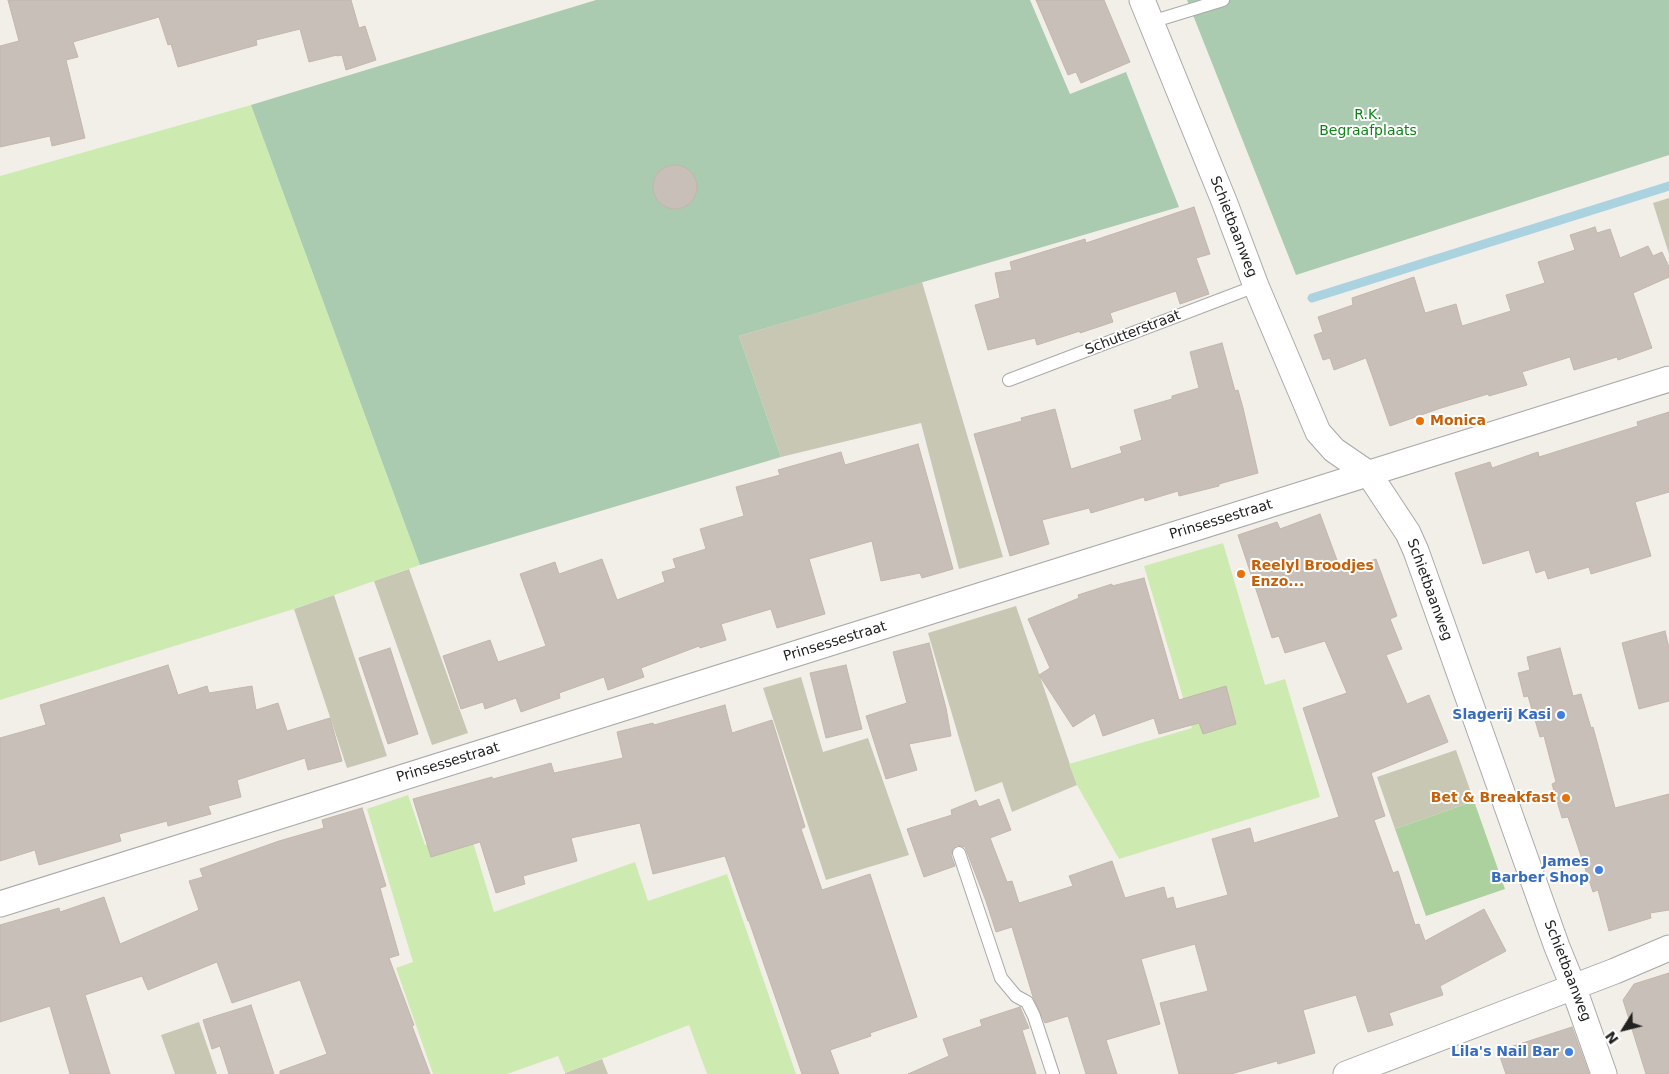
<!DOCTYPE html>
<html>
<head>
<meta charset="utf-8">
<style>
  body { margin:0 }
  #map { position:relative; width:1669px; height:1074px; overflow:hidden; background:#f2efe9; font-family:"DejaVu Sans",sans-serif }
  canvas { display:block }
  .north { position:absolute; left:1599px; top:1004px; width:50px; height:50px; -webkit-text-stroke:4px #fff; paint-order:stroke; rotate:234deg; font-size:14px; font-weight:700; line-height:20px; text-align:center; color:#222 }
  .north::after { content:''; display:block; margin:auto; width:18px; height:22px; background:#222; clip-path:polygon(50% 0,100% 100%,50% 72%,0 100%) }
</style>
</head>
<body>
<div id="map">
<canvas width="1669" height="1074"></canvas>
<div class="north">N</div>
</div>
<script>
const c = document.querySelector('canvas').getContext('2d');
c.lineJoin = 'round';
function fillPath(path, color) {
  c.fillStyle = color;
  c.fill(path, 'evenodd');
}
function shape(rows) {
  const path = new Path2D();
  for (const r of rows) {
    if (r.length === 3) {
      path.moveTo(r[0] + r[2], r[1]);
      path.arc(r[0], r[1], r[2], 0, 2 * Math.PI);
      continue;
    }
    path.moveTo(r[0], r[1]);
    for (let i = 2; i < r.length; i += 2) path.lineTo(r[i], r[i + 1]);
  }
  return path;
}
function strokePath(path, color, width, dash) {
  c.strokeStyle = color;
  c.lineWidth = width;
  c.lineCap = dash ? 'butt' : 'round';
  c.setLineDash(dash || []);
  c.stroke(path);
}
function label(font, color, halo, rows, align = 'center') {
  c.font = font + ' "DejaVu Sans",sans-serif';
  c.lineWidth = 4;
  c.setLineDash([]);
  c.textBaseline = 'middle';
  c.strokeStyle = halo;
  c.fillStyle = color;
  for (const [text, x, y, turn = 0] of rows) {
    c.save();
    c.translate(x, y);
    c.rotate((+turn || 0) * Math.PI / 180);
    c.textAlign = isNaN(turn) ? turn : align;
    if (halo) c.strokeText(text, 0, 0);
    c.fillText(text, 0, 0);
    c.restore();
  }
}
const construction = shape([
  [1669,198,1669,254,1653,203],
  [922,282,1003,557,959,569,921,423,781,457,739,336],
  [409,569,468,733,432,745,374,581],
  [334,595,387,756,347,768,294,609],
  [1016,606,1077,785,1012,812,1002,782,975,792,928,633],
  [801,677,823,752,868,738,909,855,826,880,763,688],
  [1456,750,1474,801,1395,829,1377,777],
  [199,1022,217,1074,175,1074,161,1035],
  [602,1059,608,1074,565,1074,565,1073]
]);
const grass = shape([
  [251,105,420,565,294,609,0,700,0,176],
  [1223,543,1265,685,1285,679,1320,797,1119,859,1077,785,1069,764,1192,728,1144,566],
  [408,795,425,845,469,829,494,912,635,862,648,901,727,874,796,1074,707,1074,689,1025,565,1073,558,1056,507,1074,433,1074,396,968,413,962,367,809]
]);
const forest = shape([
  [1474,801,1505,889,1426,916,1395,829]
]);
const cemetery = shape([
  [596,0,1030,0,1070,94,1126,72,1179,207,739,336,781,457,420,565,251,105],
  [1187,0,1669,0,1669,155,1296,275]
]);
const stream = shape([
  [1312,298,1669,186]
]);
const building = shape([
  [8,0,351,0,359,28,365,26,376,60,346,70,342,55,337,56,337,55,309,62,300,29,256,40,257,45,178,67,171,44,168,45,159,17,73,42,78,57,66,60,85,138,52,146,50,136,0,147,0,46,19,41,8,0],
  [1036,0,1104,0,1130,62,1081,83,1076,72,1068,75,1036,0],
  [675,187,22],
  [1194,207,1210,254,1196,258,1209,294,1180,304,1176,291,1110,313,1113,322,1080,333,1080,331,1037,345,1035,338,988,350,975,305,1000,298,995,273,1012,270,1010,262,1085,239,1086,243,1194,207],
  [1595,227,1597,233,1610,229,1620,258,1648,246,1653,256,1662,252,1669,267,1669,277,1633,293,1652,348,1618,360,1617,357,1574,370,1570,357,1522,372,1527,385,1489,396,1488,394,1441,408,1390,426,1366,358,1334,370,1330,358,1323,360,1314,335,1323,332,1318,317,1353,305,1352,298,1414,277,1425,313,1456,304,1462,326,1511,311,1506,295,1545,283,1538,262,1575,250,1570,235,1595,227],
  [1222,343,1235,391,1238,390,1243,408,1258,473,1219,484,1219,486,1179,496,1178,491,1145,501,1144,497,1091,513,1089,508,1042,520,1049,544,1010,556,974,434,1022,421,1021,418,1055,409,1071,469,1122,453,1120,447,1142,440,1134,410,1172,399,1172,396,1199,388,1190,352,1222,343],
  [1669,412,1669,492,1635,502,1651,556,1591,574,1589,567,1548,579,1545,570,1536,573,1529,550,1483,564,1455,473,1490,462,1492,468,1538,452,1539,457,1638,426,1637,422,1669,412],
  [918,444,953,569,922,578,920,573,881,581,872,541,809,559,825,614,777,628,771,609,721,624,726,640,700,648,699,646,641,668,644,677,608,690,604,677,559,693,560,698,521,712,516,698,485,709,483,702,461,709,443,656,490,640,498,662,546,646,520,574,555,562,559,574,602,559,617,600,665,582,662,572,676,568,673,559,706,549,700,529,744,516,736,487,780,475,778,470,841,452,845,465,918,444],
  [1320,514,1341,571,1376,559,1397,616,1390,619,1402,649,1386,655,1407,704,1429,695,1448,742,1371,773,1385,816,1374,820,1393,873,1398,871,1415,925,1419,924,1425,941,1484,909,1506,951,1440,986,1443,995,1389,1013,1393,1025,1368,1032,1356,995,1303,1010,1315,1053,1278,1064,1277,1061,1231,1074,1179,1074,1160,1003,1208,991,1195,944,1141,959,1160,1024,1106,1040,1117,1074,1086,1074,1068,1016,1045,1023,1033,997,1012,927,996,932,986,901,965,847,957,845,953,848,951,855,955,866,924,877,907,829,952,815,951,810,976,800,979,807,999,799,1011,830,990,838,1007,882,1012,881,1019,903,1073,886,1069,876,1112,861,1125,898,1164,887,1167,899,1173,897,1176,909,1228,895,1212,839,1250,828,1254,843,1339,817,1303,708,1347,693,1325,641,1285,653,1279,636,1272,638,1238,535,1277,522,1280,529,1320,514],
  [1144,578,1179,700,1226,686,1236,724,1203,734,1199,723,1159,734,1154,718,1103,736,1095,713,1073,727,1039,675,1050,668,1028,619,1079,598,1078,595,1112,584,1112,586,1144,578],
  [1665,631,1669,648,1669,701,1639,709,1622,643,1665,631],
  [929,643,946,708,951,736,909,744,917,770,886,779,866,716,907,703,893,652,929,643],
  [390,648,418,734,388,744,359,658,390,648],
  [1560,648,1573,696,1581,694,1591,728,1593,727,1615,808,1669,794,1669,910,1650,913,1651,918,1609,931,1598,890,1593,892,1568,817,1562,818,1552,784,1556,782,1544,736,1540,737,1528,696,1524,697,1518,673,1530,670,1527,657,1560,648],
  [168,665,178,695,207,686,209,693,252,686,256,710,278,703,287,731,330,718,342,761,308,770,305,758,237,780,241,797,208,806,211,814,168,826,167,821,119,834,121,841,39,865,35,850,0,861,0,738,46,725,40,705,168,665],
  [846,665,862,729,826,738,810,673,846,665],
  [725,705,732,733,772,720,805,827,801,829,822,890,870,874,917,1017,870,1033,871,1036,830,1050,839,1074,802,1074,749,921,748,921,725,856,653,874,640,823,571,838,577,861,523,876,525,884,496,893,480,842,431,857,413,799,492,777,493,779,551,763,554,773,623,758,617,732,653,723,654,725,725,705],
  [362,808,386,886,380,888,399,955,389,958,414,1025,412,1026,430,1074,280,1074,280,1071,327,1054,300,980,232,1003,217,962,148,990,142,976,85,995,110,1074,70,1074,50,1006,0,1022,0,925,59,908,60,912,104,897,120,944,199,910,189,881,203,877,200,869,279,841,324,828,322,820,362,808],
  [1669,973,1669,1074,1646,1074,1623,1000,1634,984,1669,973],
  [251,1005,274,1074,229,1074,220,1046,212,1049,203,1020,251,1005],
  [1020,1007,1029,1028,1022,1030,1036,1074,908,1074,949,1056,943,1039,982,1026,980,1020,1020,1007],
  [1572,1027,1589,1074,1506,1074,1498,1051,1572,1027]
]);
const lane = shape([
  [1151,22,1223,0],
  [1009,380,1256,286],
  [959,853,1001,978,1016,996,1027,1002,1034,1016,1053,1074]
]);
const street = shape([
  [1142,0,1224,201,1256,286,1318,432,1334,450,1369,474,1408,533,1416,551,1557,947,1573,986,1604,1074],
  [0,904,1669,379],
  [1346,1074,1615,971,1669,948]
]);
const markers = [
  [1420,421,5,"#e8710a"],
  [1241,574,5,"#e8710a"],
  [1561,715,5,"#3f7fe0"],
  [1566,798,5,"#e8710a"],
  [1599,870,5,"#3f7fe0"],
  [1569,1052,5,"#3f7fe0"]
];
const parkNames = [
  ["R.K.",1368,115],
  ["Begraafplaats",1368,131]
];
const streetNames = [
  ["Schietbaanweg",1233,227,69],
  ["Schutterstraat",1133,333,-21],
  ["Prinsessestraat",1221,520,-17],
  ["Schietbaanweg",1429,590,70],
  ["Prinsessestraat",835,642,-17],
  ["Prinsessestraat",448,763,-17],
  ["Schietbaanweg",1567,971,69]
];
const foodNames = [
  ["Monica",1430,421],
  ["Reelyl Broodjes",1251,566],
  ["Enzo...",1251,582],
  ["Bet & Breakfast",1556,798,"right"]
];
const shopNames = [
  ["Slagerij Kasi",1551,715],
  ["James",1589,862],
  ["Barber Shop",1589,878],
  ["Lila's Nail Bar",1559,1052]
];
fillPath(construction, '#c7c7b4');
fillPath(grass, '#cdebb0');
fillPath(forest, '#add19e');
fillPath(cemetery, '#aacbaf');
strokePath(stream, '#aad3df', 9);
fillPath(building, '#c7bfb8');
strokePath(building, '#c4b6ab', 1);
strokePath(lane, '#a9a9a9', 14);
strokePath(street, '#a9a9a9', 27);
strokePath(lane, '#fff', 12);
strokePath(street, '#fff', 25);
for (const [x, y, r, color] of markers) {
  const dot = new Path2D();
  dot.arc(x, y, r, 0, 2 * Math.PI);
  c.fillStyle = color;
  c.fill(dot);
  strokePath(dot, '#fff', 2);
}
label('14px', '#0c8416', '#fff', parkNames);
label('14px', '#222', '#fff', streetNames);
label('bold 14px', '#c56008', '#fff', foodNames, 'left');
label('bold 14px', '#366cbe', '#fff', shopNames, 'right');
</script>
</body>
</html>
